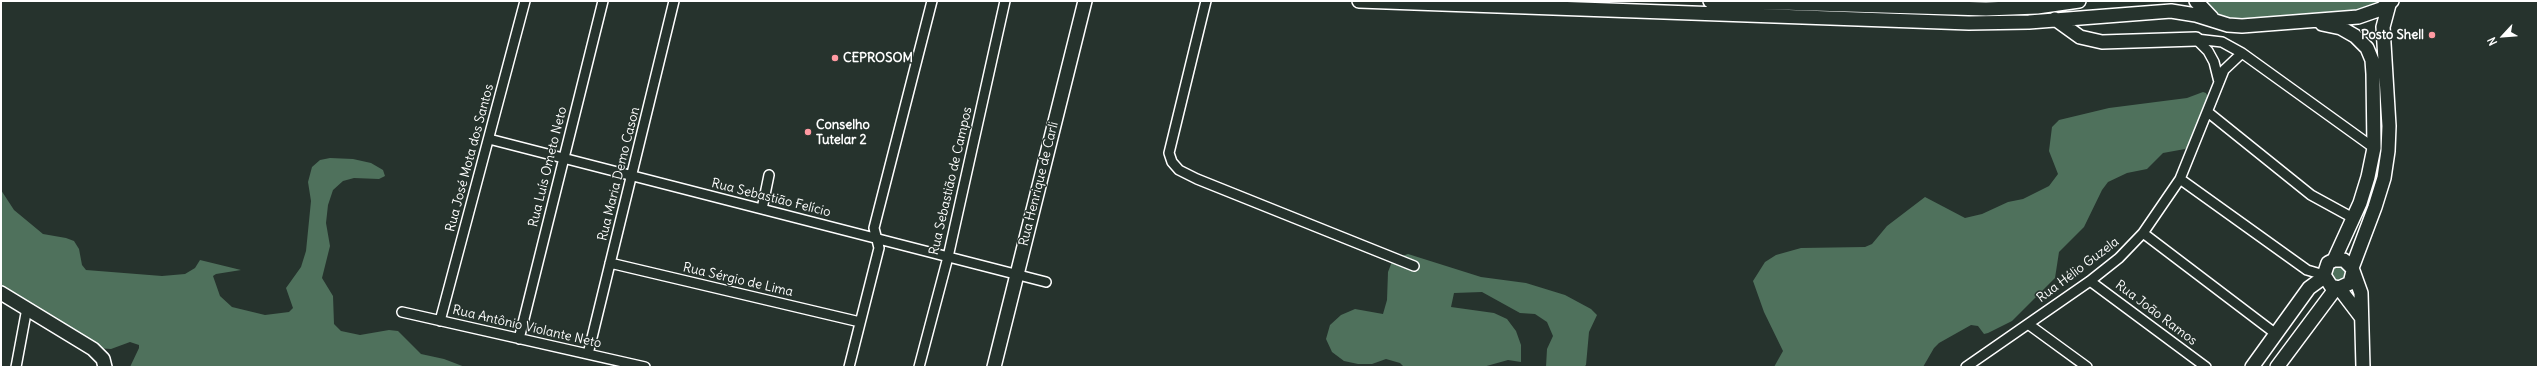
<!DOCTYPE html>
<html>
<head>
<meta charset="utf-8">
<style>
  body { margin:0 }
  #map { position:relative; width:2539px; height:368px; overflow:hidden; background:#26332d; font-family:Delius,sans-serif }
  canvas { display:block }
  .frame { position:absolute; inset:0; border:2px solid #fff; pointer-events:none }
  .north { position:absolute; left:2483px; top:16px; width:40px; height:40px; -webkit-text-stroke:3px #26332d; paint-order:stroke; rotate:244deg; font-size:11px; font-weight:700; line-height:16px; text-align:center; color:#fff }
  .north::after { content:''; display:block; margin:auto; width:14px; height:18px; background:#fff; clip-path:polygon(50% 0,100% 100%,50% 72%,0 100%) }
</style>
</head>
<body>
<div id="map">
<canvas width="2539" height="368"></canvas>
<div class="frame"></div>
<div class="north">N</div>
</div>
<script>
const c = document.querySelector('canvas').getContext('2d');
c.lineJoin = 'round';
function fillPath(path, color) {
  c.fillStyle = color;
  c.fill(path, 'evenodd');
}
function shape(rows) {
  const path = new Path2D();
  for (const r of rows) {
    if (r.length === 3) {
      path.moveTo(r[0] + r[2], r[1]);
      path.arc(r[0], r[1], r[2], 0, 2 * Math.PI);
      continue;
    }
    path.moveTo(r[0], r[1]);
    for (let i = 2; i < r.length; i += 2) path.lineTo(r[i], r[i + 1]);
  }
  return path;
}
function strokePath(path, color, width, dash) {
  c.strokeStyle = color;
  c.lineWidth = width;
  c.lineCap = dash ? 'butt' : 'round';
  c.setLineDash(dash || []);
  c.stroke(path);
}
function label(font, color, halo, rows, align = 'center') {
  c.font = font + ' Delius,sans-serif';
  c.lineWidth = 3;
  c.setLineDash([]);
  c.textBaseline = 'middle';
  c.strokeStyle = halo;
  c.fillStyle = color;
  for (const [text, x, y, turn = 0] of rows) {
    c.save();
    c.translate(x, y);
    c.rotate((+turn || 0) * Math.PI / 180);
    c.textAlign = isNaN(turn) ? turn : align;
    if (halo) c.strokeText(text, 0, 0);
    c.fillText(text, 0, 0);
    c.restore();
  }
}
const green = shape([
  [2203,1,2379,1,2365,11,2231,20,2216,14],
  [2203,92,2206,93,2209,99,2208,122,2195,143,2185,149,2163,153,2147,169,2127,173,2108,182,2102,190,2084,227,2059,252,2055,278,2012,321,1988,333,1984,334,1978,326,1971,325,1939,343,1934,348,1923,367,1774,367,1783,351,1764,312,1753,281,1765,262,1776,255,1801,248,1865,247,1872,244,1887,226,1925,197,1965,218,1982,214,2008,202,2023,199,2049,186,2058,174,2049,151,2052,127,2059,120,2109,108,2187,98],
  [330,158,353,159,371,163,383,170,385,176,379,179,354,178,343,181,333,190,328,205,326,223,330,246,322,278,333,296,334,324,341,331,360,335,389,330,398,331,421,354,444,359,465,367,130,367,139,348,139,345,130,342,111,349,97,348,1,297,1,190,14,210,43,234,66,238,74,241,79,249,82,265,86,270,162,276,185,274,195,268,200,260,241,270,216,274,213,276,220,296,232,307,265,315,289,312,293,308,286,288,301,267,306,251,311,201,308,182,312,167,320,160],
  [1408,254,1481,277,1526,283,1565,295,1591,309,1597,315,1589,332,1586,365,1584,367,1546,367,1547,349,1553,336,1547,322,1535,314,1520,313,1482,292,1454,293,1451,307,1494,313,1507,319,1516,331,1521,345,1521,362,1508,360,1483,367,1404,367,1400,363,1386,359,1372,364,1358,364,1344,361,1332,352,1326,339,1330,325,1341,315,1355,309,1383,314,1387,300,1388,272,1393,259],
  [2339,273,8]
]);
const street = shape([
  [1206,1,1169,153,1172,162,1179,170,1197,179,1414,266],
  [2196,39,2222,42,2242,53,2374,148],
  [2196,39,2208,51,2214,62,2219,82],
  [2209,113,2311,195,2353,218],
  [489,139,1046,282],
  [2180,179,2307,270,2324,275],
  [762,209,769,175],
  [2143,233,2276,334],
  [610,263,860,322],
  [2090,281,2206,367],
  [402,312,645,367],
  [440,321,525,1],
  [2028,324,2087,367],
  [519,339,603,1],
  [588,354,674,1],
  [16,367,27,308],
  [849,367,879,248,874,228,932,1],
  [919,367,948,257,1005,1],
  [1966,367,2090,281,2119,258,2143,233,2180,179,2224,70,2242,53]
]);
const secondary = shape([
  [1359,1,1969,23,2029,22,2171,11,2196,15,2228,25,2242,26,2358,17,2381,9,2392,1],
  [1710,1,1986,9,2037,7,2079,1],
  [2196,1,2212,18],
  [2055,19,2080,37,2102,42,2196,39],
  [2322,24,2341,28,2355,36,2367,48,2372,60,2373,74,2374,148,2368,177,2360,203,2334,260],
  [2352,268,2375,207,2384,178,2388,151,2389,126,2383,27,2390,1],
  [2353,271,2350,283,2339,288,2331,286,2324,275,2328,263,2334,260,2344,260,2352,268,2361,293,2363,367],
  [2339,288,2361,317],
  [1,293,93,349,103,359,105,367],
  [994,367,1085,1],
  [2252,367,2309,288,2324,277],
  [2277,367,2336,288]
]);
const markers = [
  [2432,35,4,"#ff9aa2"],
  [835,58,4,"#ff9aa2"],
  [808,132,4,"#ff9aa2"]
];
const poiNames = [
  ["Posto Shell",2424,35,"right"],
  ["CEPROSOM",843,58],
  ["Conselho",816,125],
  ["Tutelar 2",816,140]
];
const streetNames = [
  ["Rua José Mota dos Santos",470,158,-75],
  ["Rua Luís Ometo Neto",548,167,-76],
  ["Rua Maria Demo Cason",619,174,-76],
  ["Rua Sebastião de Campos",951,181,-77],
  ["Rua Henrique de Carli",1039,184,-76],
  ["Rua Sebastião Felício",771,198,14],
  ["Rua Hélio Guzela",2078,270,-37],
  ["Rua Sérgio de Lima",738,280,13],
  ["Rua João Ramos",2156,313,37],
  ["Rua Antônio Violante Neto",527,327,13]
];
fillPath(green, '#4f715c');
strokePath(street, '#fff', 12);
strokePath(secondary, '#fff', 16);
strokePath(street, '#26332d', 9);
strokePath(secondary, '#26332d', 13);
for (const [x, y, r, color] of markers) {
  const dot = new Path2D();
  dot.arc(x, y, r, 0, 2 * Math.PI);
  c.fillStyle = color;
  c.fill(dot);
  strokePath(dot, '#26332d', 1.5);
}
label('bold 13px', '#fff', '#26332d', poiNames, 'left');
label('13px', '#fff', '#26332d', streetNames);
</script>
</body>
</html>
